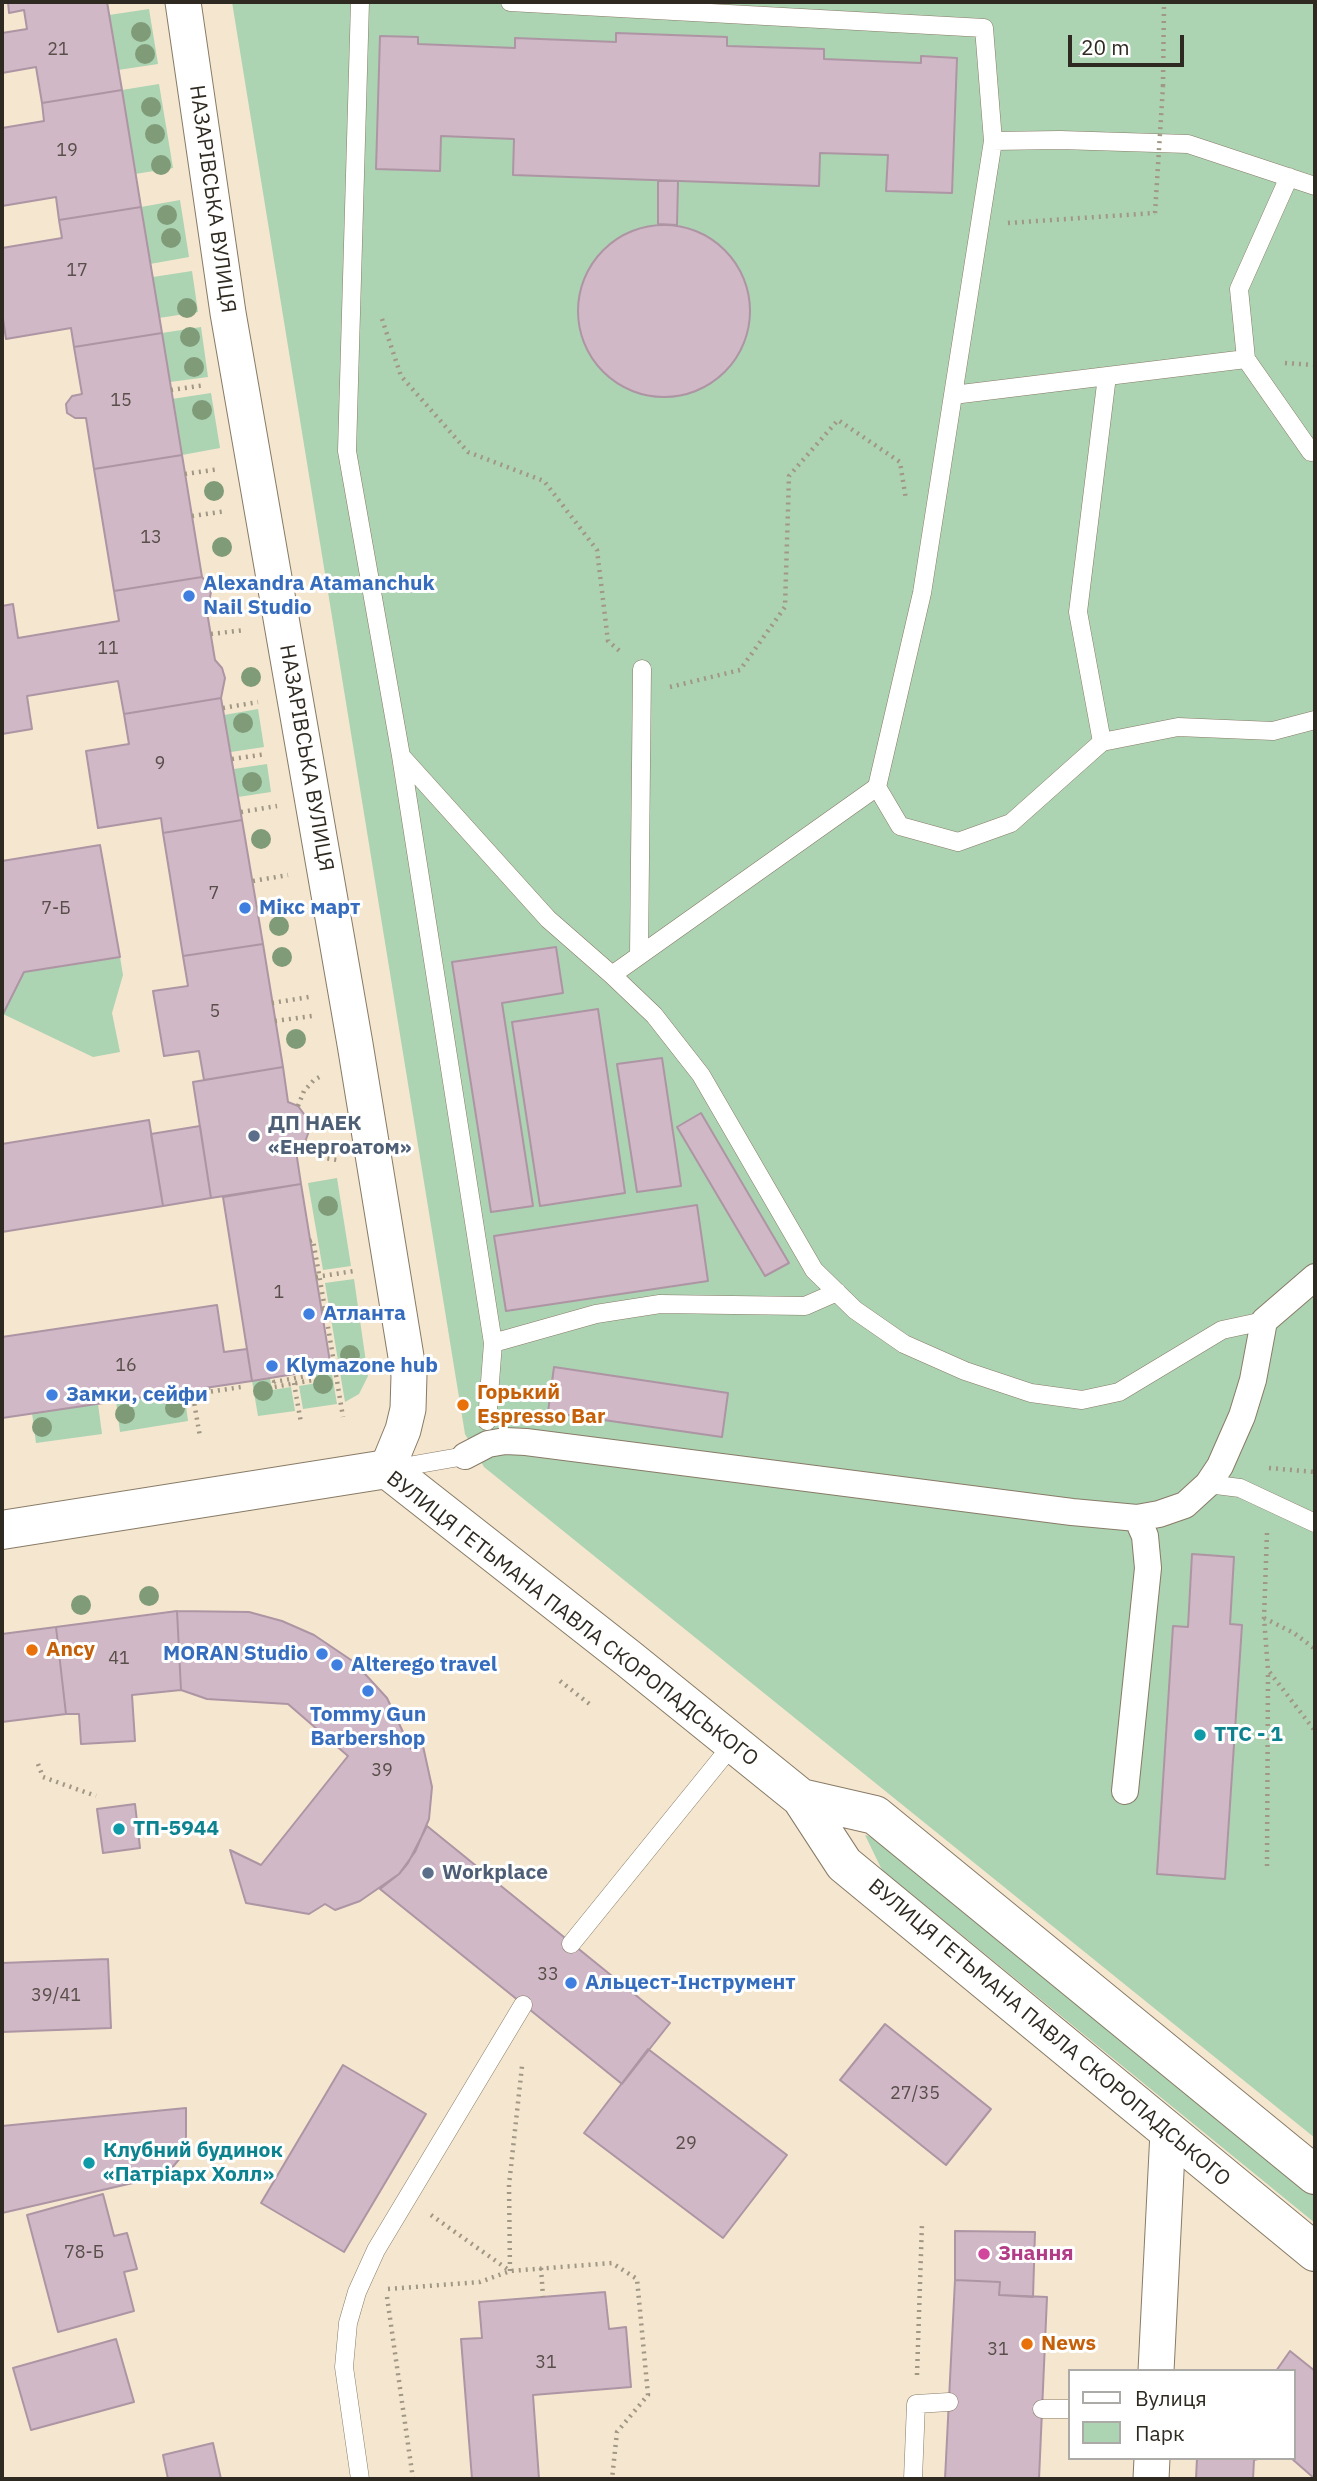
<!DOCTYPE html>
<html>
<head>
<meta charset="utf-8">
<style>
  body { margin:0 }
  #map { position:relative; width:1317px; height:2481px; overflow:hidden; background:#f5e6cf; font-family:"IBM Plex Sans",sans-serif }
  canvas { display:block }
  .frame { position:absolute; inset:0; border:4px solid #2f2a21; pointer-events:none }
  .legend { position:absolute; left:1068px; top:2369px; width:228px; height:91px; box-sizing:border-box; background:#fff; border:2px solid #acaaa6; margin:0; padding:9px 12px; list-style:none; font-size:21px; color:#2f2a21 }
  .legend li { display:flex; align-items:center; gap:14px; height:35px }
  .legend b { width:35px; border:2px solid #acaaa6 }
  .scale { position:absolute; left:1068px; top:35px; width:116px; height:32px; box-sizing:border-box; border:4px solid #2f2a21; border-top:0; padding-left:9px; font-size:21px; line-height:24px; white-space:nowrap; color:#2f2a21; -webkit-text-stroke:5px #fff; paint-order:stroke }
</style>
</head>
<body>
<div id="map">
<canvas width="1317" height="2481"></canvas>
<div class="frame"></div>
<ul class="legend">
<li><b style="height:9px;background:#fff"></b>Вулиця</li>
<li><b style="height:19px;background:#acd3b2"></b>Парк</li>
</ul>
<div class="scale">20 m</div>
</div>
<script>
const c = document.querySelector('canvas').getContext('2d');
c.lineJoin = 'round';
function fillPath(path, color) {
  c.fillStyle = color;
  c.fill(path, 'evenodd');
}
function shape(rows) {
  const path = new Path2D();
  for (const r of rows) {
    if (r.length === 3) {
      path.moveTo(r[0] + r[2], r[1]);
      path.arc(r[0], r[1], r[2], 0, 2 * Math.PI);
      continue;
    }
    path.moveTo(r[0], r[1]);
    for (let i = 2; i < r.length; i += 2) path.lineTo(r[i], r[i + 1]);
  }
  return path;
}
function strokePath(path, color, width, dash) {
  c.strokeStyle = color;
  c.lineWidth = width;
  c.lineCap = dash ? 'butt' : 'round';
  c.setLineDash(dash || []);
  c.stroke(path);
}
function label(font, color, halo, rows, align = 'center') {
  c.font = font + ' "IBM Plex Sans",sans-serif';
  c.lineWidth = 6;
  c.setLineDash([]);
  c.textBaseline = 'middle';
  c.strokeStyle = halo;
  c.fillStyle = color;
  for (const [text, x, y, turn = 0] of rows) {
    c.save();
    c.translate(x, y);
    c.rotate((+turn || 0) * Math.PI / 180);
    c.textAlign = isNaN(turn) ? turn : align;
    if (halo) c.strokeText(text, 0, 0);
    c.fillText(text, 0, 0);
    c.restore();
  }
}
const green = shape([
  [232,2,1315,2,1315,2138,484,1467,465,1434],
  [149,9,158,64,118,70,109,15],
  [159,84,173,168,135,174,122,90],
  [180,200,189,257,150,264,141,207],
  [192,271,198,312,159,318,153,277],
  [201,327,208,377,170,382,162,333],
  [211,393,220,448,182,455,172,399],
  [258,709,264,747,231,752,224,715],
  [267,764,271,792,238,797,234,769],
  [120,957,123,975,112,1013,120,1052,93,1057,3,1014,24,972],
  [337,1178,351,1266,323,1270,308,1183],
  [354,1279,368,1376,359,1394,345,1402,325,1283],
  [331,1368,337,1404,303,1409,299,1386,317,1383,315,1372],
  [270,1378,272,1390,291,1387,295,1411,258,1416,252,1381],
  [184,1391,188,1421,120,1432,116,1401],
  [98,1404,102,1434,36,1443,32,1413],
  [865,1835,899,1845,1315,2188,1315,2223,882,1870]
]);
const building = shape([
  [8,2,107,2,122,90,42,103,36,67,2,73,2,33,27,29,24,10,9,13,8,2],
  [616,33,727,37,727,46,824,49,824,59,921,63,921,56,957,58,952,193,886,191,888,155,820,153,819,186,513,175,514,139,441,136,440,171,376,169,380,36,418,37,418,44,515,48,515,38,616,42,616,33],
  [122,90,141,207,59,220,56,197,2,206,2,128,44,121,42,103,122,90],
  [658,181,678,181,677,225,658,224,658,181],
  [141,207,162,333,74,347,71,328,6,339,2,312,2,248,62,238,59,220,141,207],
  [664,311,86],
  [162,333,182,455,94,469,86,418,75,418,67,413,66,404,72,396,82,394,74,347,162,333],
  [182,455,202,577,114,591,94,469,182,455],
  [202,577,208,584,211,592,207,612,215,660,222,668,225,678,221,698,124,714,118,681,27,696,32,729,2,734,2,606,13,604,18,638,119,621,114,591,202,577],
  [221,698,242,820,163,833,161,818,98,828,86,751,129,744,124,714,221,698],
  [242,820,263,944,183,956,163,833,242,820],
  [100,845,120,957,24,972,2,1016,2,861,100,845],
  [263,944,283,1067,204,1080,199,1051,164,1056,153,991,188,986,183,956,263,944],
  [556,947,563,993,502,1003,533,1206,491,1212,452,962,556,947],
  [598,1009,625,1193,540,1206,512,1022,598,1009],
  [662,1058,681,1186,637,1192,617,1064,662,1058],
  [283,1067,288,1102,298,1106,307,1118,309,1131,305,1142,296,1151,301,1184,211,1198,193,1082,283,1067],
  [701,1113,789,1263,765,1276,677,1127,701,1113],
  [149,1120,163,1206,2,1232,2,1144,149,1120],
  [200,1126,211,1198,163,1206,151,1134,200,1126],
  [301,1184,331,1368,252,1381,223,1197,301,1184],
  [697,1205,708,1281,506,1311,494,1236,697,1205],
  [217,1305,224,1352,247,1349,252,1381,2,1418,2,1337,217,1305],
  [554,1367,728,1393,722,1437,548,1412,554,1367],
  [1192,1554,1234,1557,1230,1624,1242,1625,1225,1879,1157,1874,1173,1626,1188,1627,1192,1554],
  [177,1611,249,1612,282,1621,314,1635,354,1662,387,1698,411,1749,423,1746,432,1787,429,1819,415,1852,399,1874,360,1901,335,1910,325,1904,309,1914,246,1903,230,1850,261,1865,348,1756,288,1704,207,1699,181,1690,177,1611],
  [177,1611,181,1690,132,1695,135,1741,81,1744,79,1714,66,1714,56,1627,177,1611],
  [56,1627,66,1714,2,1722,2,1634,56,1627],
  [135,1804,140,1848,103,1853,97,1809,135,1804],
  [427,1826,670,2023,622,2084,380,1889,399,1874,408,1863,427,1826],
  [108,1959,111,2028,2,2032,2,1963,108,1959],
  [885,2024,991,2109,946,2165,840,2080,885,2024],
  [648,2049,787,2155,723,2238,584,2133,648,2049],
  [343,2065,426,2114,344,2252,261,2203,343,2065],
  [186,2108,186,2144,181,2157,171,2169,159,2177,2,2213,2,2126,186,2108],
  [103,2194,114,2236,127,2233,137,2269,124,2272,134,2311,58,2332,27,2215,103,2194],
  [955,2231,1035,2232,1033,2297,999,2295,1000,2282,955,2280,955,2231],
  [955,2280,1000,2282,999,2295,1047,2297,1039,2479,945,2479,955,2280],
  [605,2292,609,2329,626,2327,631,2387,533,2395,539,2479,472,2479,461,2339,482,2338,479,2302,605,2292],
  [116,2339,134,2402,31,2430,13,2368,116,2339],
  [1290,2351,1315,2371,1315,2479,1291,2458,1294,2458,1294,2371,1276,2371,1290,2351],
  [213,2443,221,2479,168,2479,163,2455,213,2443],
  [1197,2458,1262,2458,1254,2460,1253,2479,1196,2479,1197,2458]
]);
const path = shape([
  [1163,86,1164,2],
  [1008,223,1155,213],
  [382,319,401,376,468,452,544,481,597,550,608,641,622,653],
  [1285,363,1315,365],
  [171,390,205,385],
  [185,474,219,469],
  [192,516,226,511],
  [211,634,245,630],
  [670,687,740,670,785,607,789,476,838,420,900,462,906,500],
  [223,708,258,702],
  [232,759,266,754],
  [241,812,277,806],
  [253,881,288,875],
  [257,908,292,902],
  [272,1003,309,997],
  [275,1021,312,1016],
  [298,1106,304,1091,314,1080,323,1075],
  [305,1142,325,1158,337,1160],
  [310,1241,313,1240,325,1309],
  [316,1277,354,1271],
  [322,1309,325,1309,343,1417],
  [312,1375,313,1380,274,1387,274,1382,312,1375],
  [294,1383,301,1423],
  [208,1388,208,1392,241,1387],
  [192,1390,200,1437],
  [1269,1468,1315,1472],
  [1267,1533,1264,1618,1268,1670,1315,1731],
  [1264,1618,1294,1633,1315,1649],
  [560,1681,592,1706],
  [38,1764,43,1777,96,1796],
  [1267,1866,1268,1671],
  [431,2215,510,2271],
  [541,2268,543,2297],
  [510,2271,509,2185,522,2066],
  [388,2289,480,2282,510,2271,612,2263,637,2279,648,2395,617,2432,612,2479],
  [387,2297,413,2479],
  [917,2375,922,2223]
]);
const service = shape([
  [360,2,347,451,401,756,493,1343,487,1421],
  [510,2,984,28,993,141,1060,140,1188,144,1315,186],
  [1289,177,1239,289,1246,359,1311,452],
  [1246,359,953,395,922,593,877,787,612,975,654,1015,701,1075,814,1270,855,1310,904,1344,965,1371,1031,1393,1082,1400,1119,1392,1222,1330,1264,1321],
  [953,395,993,141],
  [1102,742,1078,612,1107,376],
  [401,756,548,919,612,975],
  [877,787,900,826,958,842,1011,823,1102,742,1178,727,1273,731,1315,720],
  [639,955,642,669],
  [493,1343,596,1314,660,1304,805,1306,837,1292],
  [391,1469,465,1456],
  [1208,1484,1240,1488,1315,1523],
  [571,1944,733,1744],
  [1042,2409,1070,2409],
  [360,2479,344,2367,348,2323,357,2292,376,2250,523,2005],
  [913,2479,916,2404,949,2402]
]);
const pedestrian = shape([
  [465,1456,488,1444,505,1441,526,1442,1072,1512,1137,1518,1159,1514,1185,1505,1208,1484,1220,1466,1242,1416,1253,1380,1264,1321,1315,1277],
  [1125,1791,1148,1568,1145,1536,1137,1518]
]);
const minor = shape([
  [183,2,228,313,355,1044,409,1375,408,1409,403,1430,387,1469],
  [1156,2371,1168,2132],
  [1151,2479,1152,2458]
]);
const secondary = shape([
  [2,1530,387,1469,629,1659,801,1798,844,1864,1315,2252],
  [801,1798,875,1815,1315,2175]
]);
const pathBridge = shape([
  [1155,213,1163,86]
]);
const trees = [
  [141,32],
  [145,54],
  [151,107],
  [155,134],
  [161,165],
  [167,215],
  [171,238],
  [187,308],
  [190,337],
  [194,367],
  [202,410],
  [214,491],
  [222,547],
  [251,677],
  [243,723],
  [252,782],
  [261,839],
  [279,926],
  [282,957],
  [296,1039],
  [328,1206],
  [350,1355],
  [323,1384],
  [263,1391],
  [175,1408],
  [125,1414],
  [42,1427],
  [149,1596],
  [81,1605]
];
const markers = [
  [189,596,7,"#3f7fe0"],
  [245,908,7,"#3f7fe0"],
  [254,1136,7,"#5c6f8a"],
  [309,1314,7,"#3f7fe0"],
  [272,1366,7,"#3f7fe0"],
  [52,1395,7,"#3f7fe0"],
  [463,1405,7,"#e8710a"],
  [32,1650,7,"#e8710a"],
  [322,1654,7,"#3f7fe0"],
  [337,1665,7,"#3f7fe0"],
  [368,1691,7,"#3f7fe0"],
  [1200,1735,7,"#0f9aa8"],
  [119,1829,7,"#0f9aa8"],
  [428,1873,7,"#5c6f8a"],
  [571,1983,7,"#3f7fe0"],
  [89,2163,7,"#0f9aa8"],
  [984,2254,7,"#d1479c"],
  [1027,2344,7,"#e8710a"]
];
const numberNames = [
  ["21",58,50],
  ["19",67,151],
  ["17",77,271],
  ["15",121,401],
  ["13",151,538],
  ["11",108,649],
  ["9",160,764],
  ["7",214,894],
  ["7-Б",56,909],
  ["5",215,1012],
  ["1",279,1293],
  ["16",126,1366],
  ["41",119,1659],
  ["39",382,1771],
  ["33",548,1975],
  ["39/41",56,1996],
  ["27/35",915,2094],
  ["29",686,2144],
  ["78-Б",84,2253],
  ["31",998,2350],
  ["31",546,2363]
];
const streetNames = [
  ["НАЗАРІВСЬКА ВУЛИЦЯ",212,199,82],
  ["НАЗАРІВСЬКА ВУЛИЦЯ",306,758,80],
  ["ВУЛИЦЯ ГЕТЬМАНА ПАВЛА СКОРОПАДСЬКОГО",572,1619,38],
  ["ВУЛИЦЯ ГЕТЬМАНА ПАВЛА СКОРОПАДСЬКОГО",1049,2033,40]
];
const shopNames = [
  ["Alexandra Atamanchuk",203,584],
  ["Nail Studio",203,608],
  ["Мікс март",259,908],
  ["Атланта",323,1314],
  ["Klymazone hub",286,1366],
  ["Замки, сейфи",66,1395],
  ["MORAN Studio",308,1654,"right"],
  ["Alterego travel",351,1665],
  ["Tommy Gun",368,1715,"center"],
  ["Barbershop",368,1739,"center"],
  ["Альцест-Інструмент",585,1983]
];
const serviceNames = [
  ["ДП НАЕК",268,1124],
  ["«Енергоатом»",268,1148],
  ["Workplace",442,1873]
];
const foodNames = [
  ["Горький",477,1393],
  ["Espresso Bar",477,1417],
  ["Ancy",46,1650],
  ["News",1041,2344]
];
const cultureNames = [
  ["ТТС - 1",1214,1735],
  ["ТП-5944",133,1829],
  ["Клубний будинок",103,2151],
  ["«Патріарх Холл»",103,2175]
];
const hotelNames = [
  ["Знання",998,2254]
];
fillPath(green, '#acd3b2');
fillPath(building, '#d1b8c7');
strokePath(building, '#ad95a4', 2);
strokePath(service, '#887b66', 19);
strokePath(pedestrian, '#887b66', 28);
strokePath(minor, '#887b66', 37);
strokePath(secondary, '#887b66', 40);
strokePath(path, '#a19785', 4.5, [2, 5]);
strokePath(service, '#fff', 18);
strokePath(pedestrian, '#fff', 26);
strokePath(minor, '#fff', 35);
strokePath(secondary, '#fff', 38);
strokePath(pathBridge, '#a19785', 4.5, [2, 5]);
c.fillStyle = '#809b78';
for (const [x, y] of trees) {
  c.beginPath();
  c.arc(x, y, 10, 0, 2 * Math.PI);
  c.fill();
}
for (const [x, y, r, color] of markers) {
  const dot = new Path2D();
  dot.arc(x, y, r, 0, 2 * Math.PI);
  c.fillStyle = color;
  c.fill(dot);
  strokePath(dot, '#fff', 2.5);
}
label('18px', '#584e4a', null, numberNames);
label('21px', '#2f2a21', '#fff', streetNames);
label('bold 21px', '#366cbe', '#fff', shopNames, 'left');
label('bold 21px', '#4e5e75', '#fff', serviceNames, 'left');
label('bold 21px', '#c56008', '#fff', foodNames, 'left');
label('bold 21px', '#0d838f', '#fff', cultureNames, 'left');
label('bold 21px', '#b23c85', '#fff', hotelNames, 'left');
</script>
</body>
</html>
